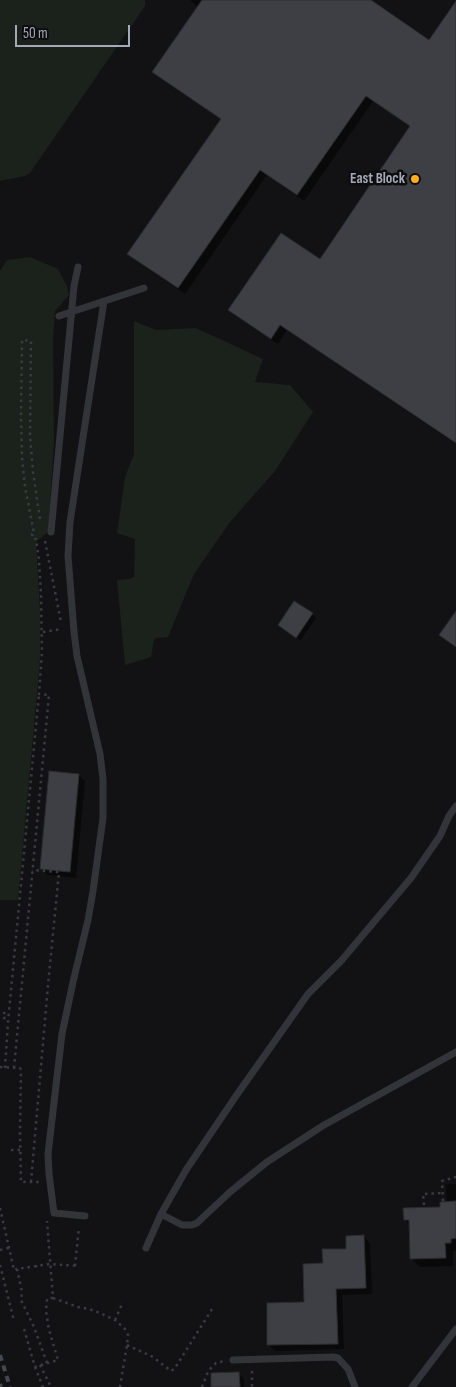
<!DOCTYPE html>
<html>
<head>
<meta charset="utf-8">
<style>
  body { margin:0 }
  #map { position:relative; width:456px; height:1387px; overflow:hidden; background:#121214; font-family:"Sofia Sans Condensed",sans-serif }
  canvas { display:block }
  .scale { position:absolute; left:15px; top:25px; width:115px; height:22px; box-sizing:border-box; border:2px solid #a3a9b6; border-top:0; padding-left:6px; font-size:15px; line-height:18px; white-space:nowrap; color:#a3a9b6; -webkit-text-stroke:4px #0d0d0f; paint-order:stroke }
</style>
</head>
<body>
<div id="map">
<canvas width="456" height="1387"></canvas>
<div class="scale">50 m</div>
</div>
<script>
const c = document.querySelector('canvas').getContext('2d');
c.lineJoin = 'round';
function fillPath(path, color) {
  c.fillStyle = color;
  c.fill(path, 'evenodd');
}
function shape(rows) {
  const path = new Path2D();
  for (const r of rows) {
    path.moveTo(r[0], r[1]);
    for (let i = 2; i < r.length; i += 2) path.lineTo(r[i], r[i + 1]);
  }
  return path;
}
function strokePath(path, color, width, dash) {
  c.strokeStyle = color;
  c.lineWidth = width;
  c.lineCap = dash ? 'butt' : 'round';
  c.setLineDash(dash || []);
  c.stroke(path);
}
function label(font, color, halo, rows, align = 'center') {
  c.font = font + ' "Sofia Sans Condensed",sans-serif';
  c.lineWidth = 5;
  c.setLineDash([]);
  c.textBaseline = 'middle';
  c.strokeStyle = halo;
  c.fillStyle = color;
  for (const [text, x, y, turn = 0] of rows) {
    c.save();
    c.translate(x, y);
    c.rotate((+turn || 0) * Math.PI / 180);
    c.textAlign = isNaN(turn) ? turn : align;
    if (halo) c.strokeText(text, 0, 0);
    c.fillText(text, 0, 0);
    c.restore();
  }
}
const green = shape([
  [0,0,145,0,145,6,30,173,25,176,0,181],
  [30,257,58,269,67,286,69,295,55,311,53,339,54,442,48,532,36,542,40,612,40,660,18,900,0,900,0,271,7,260],
  [134,321,156,330,196,328,263,359,255,382,290,385,313,412,275,471,230,522,194,574,168,637,156,638,154,640,151,657,125,665,117,580,129,579,134,577,135,539,117,533,125,477,134,454]
]);
const shadow = shape([
  [190,0,368,0,430,42,456,3,456,444,287,330,278,344,236,316,230,310,321,261,411,127,373,101,304,201,267,175,185,294,135,260,129,254,222,120,160,78,153,72,198,7],
  [312,614,316,618,300,641,279,625],
  [79,775,85,781,76,878,48,875,41,869],
  [446,1184,456,1184,456,1251,453,1251,453,1266,420,1267,412,1259,410,1225,405,1220,441,1208,447,1203],
  [364,1237,370,1243,372,1294,342,1295,344,1349,275,1351,269,1345,306,1303,348,1250],
  [239,1374,244,1379,244,1387,212,1387]
]);
const building = shape([
  [202,0,371,0,429,40,456,1,456,443,280,325,271,339,228,310,281,233,320,259,410,126,366,96,297,195,260,170,178,288,127,254,221,119,152,72,202,0],
  [294,601,313,613,296,638,278,625,294,601],
  [456,611,456,647,439,635,456,611],
  [49,771,79,774,70,872,40,869,49,771],
  [456,1201,456,1238,451,1239,451,1243,445,1243,446,1258,410,1259,409,1220,404,1220,403,1208,440,1207,440,1202,456,1201],
  [364,1235,366,1288,336,1289,338,1344,267,1345,267,1303,304,1302,303,1264,323,1263,322,1249,346,1249,346,1236,364,1235],
  [239,1372,240,1387,211,1387,211,1373,239,1372]
]);
const path = shape([
  [45,541,61,622],
  [43,632,62,629],
  [4,1012,4,1013,9,1013],
  [3,1018,8,1018],
  [0,1067,20,1068,21,1070,20,1133,21,1182,40,1182],
  [5,1068,8,1022,39,694],
  [14,1068,49,695,39,694,42,652,41,594,39,560,36,539,33,539,32,534,34,533,25,487,22,458,21,415,22,340,31,341,30,435,33,472,40,519],
  [11,1150,20,1150],
  [31,1182,48,985,59,872,32,870],
  [443,1201,442,1181,456,1177],
  [424,1205,423,1194,442,1193],
  [0,1208,14,1270,17,1269],
  [0,1250,9,1248],
  [0,1265,14,1321],
  [36,1265,36,1270],
  [75,1266,79,1227],
  [53,1298,78,1307,89,1309,100,1313,115,1320,125,1329,128,1335,127,1345,120,1387],
  [115,1320,122,1304,120,1303],
  [24,1329,35,1367,58,1360,49,1330,46,1311,47,1300,48,1298,53,1298,47,1221],
  [127,1345,153,1357,171,1371,175,1368,214,1306],
  [47,1363,34,1327,21,1300,22,1292,17,1269,50,1264,78,1266],
  [40,1365,51,1387],
  [35,1367,43,1387],
  [252,1371,252,1387],
  [202,1387,207,1374,211,1368,216,1363,224,1361]
]);
const lane = shape([
  [59,316,144,288],
  [51,532,74,286,78,267],
  [456,806,449,816,440,836,411,878,341,961,308,994,236,1096,186,1170,161,1214,182,1225,192,1225,197,1223,230,1192,267,1162,324,1125,456,1052],
  [85,1216,54,1213,49,1174,48,1154,62,1034,73,982,88,920,93,891,103,818,103,779,100,754,77,656,74,632,68,556,70,522,104,301],
  [146,1248,161,1214],
  [233,1360,333,1357,338,1358,348,1369,355,1387],
  [412,1387,456,1329]
]);
const rail = shape([
  [0,1355,10,1387],
  [0,1384,1,1387]
]);
const markers = [
  [415,179,5,"#ffad20"]
];
const poiNames = [
  ["East Block",405,179]
];
fillPath(green, '#1a221b');
fillPath(shadow, '#0007');
fillPath(building, '#3e3f44');
strokePath(building, '#2c2c30', 1);
strokePath(path, '#393b41', 2.5, [2.5, 4]);
strokePath(lane, '#33343a', 7);
strokePath(rail, '#46484f', 4, [6, 5]);
for (const [x, y, r, color] of markers) {
  const dot = new Path2D();
  dot.arc(x, y, r, 0, 2 * Math.PI);
  c.fillStyle = color;
  c.fill(dot);
  strokePath(dot, '#0d0d0f', 2);
}
label('bold 15px', '#a3a9b6', '#0d0d0f', poiNames, 'right');
</script>
</body>
</html>
